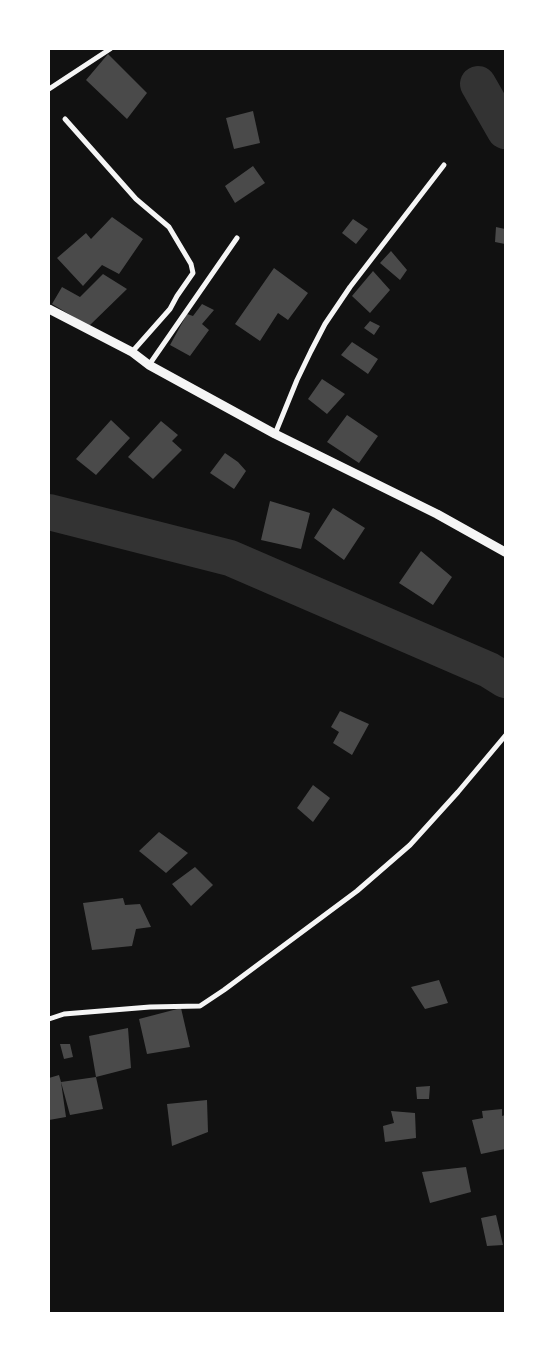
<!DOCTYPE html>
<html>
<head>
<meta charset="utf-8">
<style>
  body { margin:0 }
  #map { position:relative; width:554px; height:1362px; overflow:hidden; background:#111; font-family:Karla,sans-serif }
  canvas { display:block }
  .frame { position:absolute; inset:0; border:50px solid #fff; pointer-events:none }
</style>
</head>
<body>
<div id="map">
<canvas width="554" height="1362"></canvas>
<div class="frame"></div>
</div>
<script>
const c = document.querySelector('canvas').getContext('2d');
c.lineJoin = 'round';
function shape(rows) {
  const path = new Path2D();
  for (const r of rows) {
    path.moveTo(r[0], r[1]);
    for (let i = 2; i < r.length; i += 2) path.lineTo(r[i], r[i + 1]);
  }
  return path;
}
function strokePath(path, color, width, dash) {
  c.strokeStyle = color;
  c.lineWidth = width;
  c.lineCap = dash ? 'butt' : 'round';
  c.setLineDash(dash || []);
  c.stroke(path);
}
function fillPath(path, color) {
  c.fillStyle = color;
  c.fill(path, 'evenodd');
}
const river = shape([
  [478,84,505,131],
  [49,512,230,558,489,670,505,680]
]);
const building = shape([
  [108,54,147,93,127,119,86,80],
  [253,111,260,143,234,149,226,118],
  [253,166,265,183,235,203,225,186],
  [112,217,143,239,119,274,102,265,83,286,57,258,86,233,91,239],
  [353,219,368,229,356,244,342,233],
  [496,227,505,229,505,244,495,242],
  [391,251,407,270,400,280,380,263],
  [274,268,308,293,288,320,278,313,260,341,235,324],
  [373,271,390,290,370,313,352,296],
  [103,274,127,289,89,326,52,304,62,287,80,297],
  [202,304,214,310,202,324,209,330,190,356,170,345,187,314,193,316],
  [370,321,380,326,374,335,364,328],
  [352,342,378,359,368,374,341,355],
  [322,379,345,394,327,414,308,399],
  [347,415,378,436,359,463,327,442],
  [111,420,130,438,96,475,76,459],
  [161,421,178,435,172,441,182,450,153,479,128,457],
  [225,453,238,462,246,471,234,489,210,473],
  [270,501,310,513,301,549,261,540],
  [333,508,365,528,344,560,314,538],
  [421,551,452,577,433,605,399,583],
  [340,711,369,724,352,755,333,743,339,732,331,727],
  [313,785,330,798,313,822,297,808],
  [159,832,188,853,166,873,139,851],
  [195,867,213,885,191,906,172,884],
  [123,898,125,905,140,904,151,927,136,929,132,946,92,950,83,903],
  [439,980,448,1003,425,1009,411,987],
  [181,1008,190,1047,147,1054,139,1019],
  [128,1028,131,1068,96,1077,89,1036],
  [60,1044,70,1044,73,1057,64,1059],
  [59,1075,61,1082,96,1077,103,1109,70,1115,61,1082,66,1117,49,1120,49,1078],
  [430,1086,429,1099,417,1099,416,1087],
  [207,1100,208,1132,172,1146,167,1104],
  [502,1109,502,1116,505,1115,505,1149,481,1154,472,1120,483,1118,482,1111],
  [391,1111,415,1113,416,1138,385,1142,383,1126,394,1123],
  [466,1167,471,1192,430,1203,422,1172],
  [496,1215,503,1245,487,1246,481,1218]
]);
const minor = shape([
  [49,89,110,49],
  [65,119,136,199,169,227,191,264,193,273,177,296,170,309,132,352],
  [149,365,237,238],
  [275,434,297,380,311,351,325,324,350,287,444,165],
  [49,1019,64,1014,150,1007,200,1006,224,990,357,891,410,845,458,792,505,736]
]);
const tertiary = shape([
  [49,309,132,352,149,365,275,434,437,514,505,552]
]);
strokePath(river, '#333', 36);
fillPath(building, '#4a4a4a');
strokePath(minor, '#f5f5f5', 5);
strokePath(tertiary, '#f5f5f5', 9);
</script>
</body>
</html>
